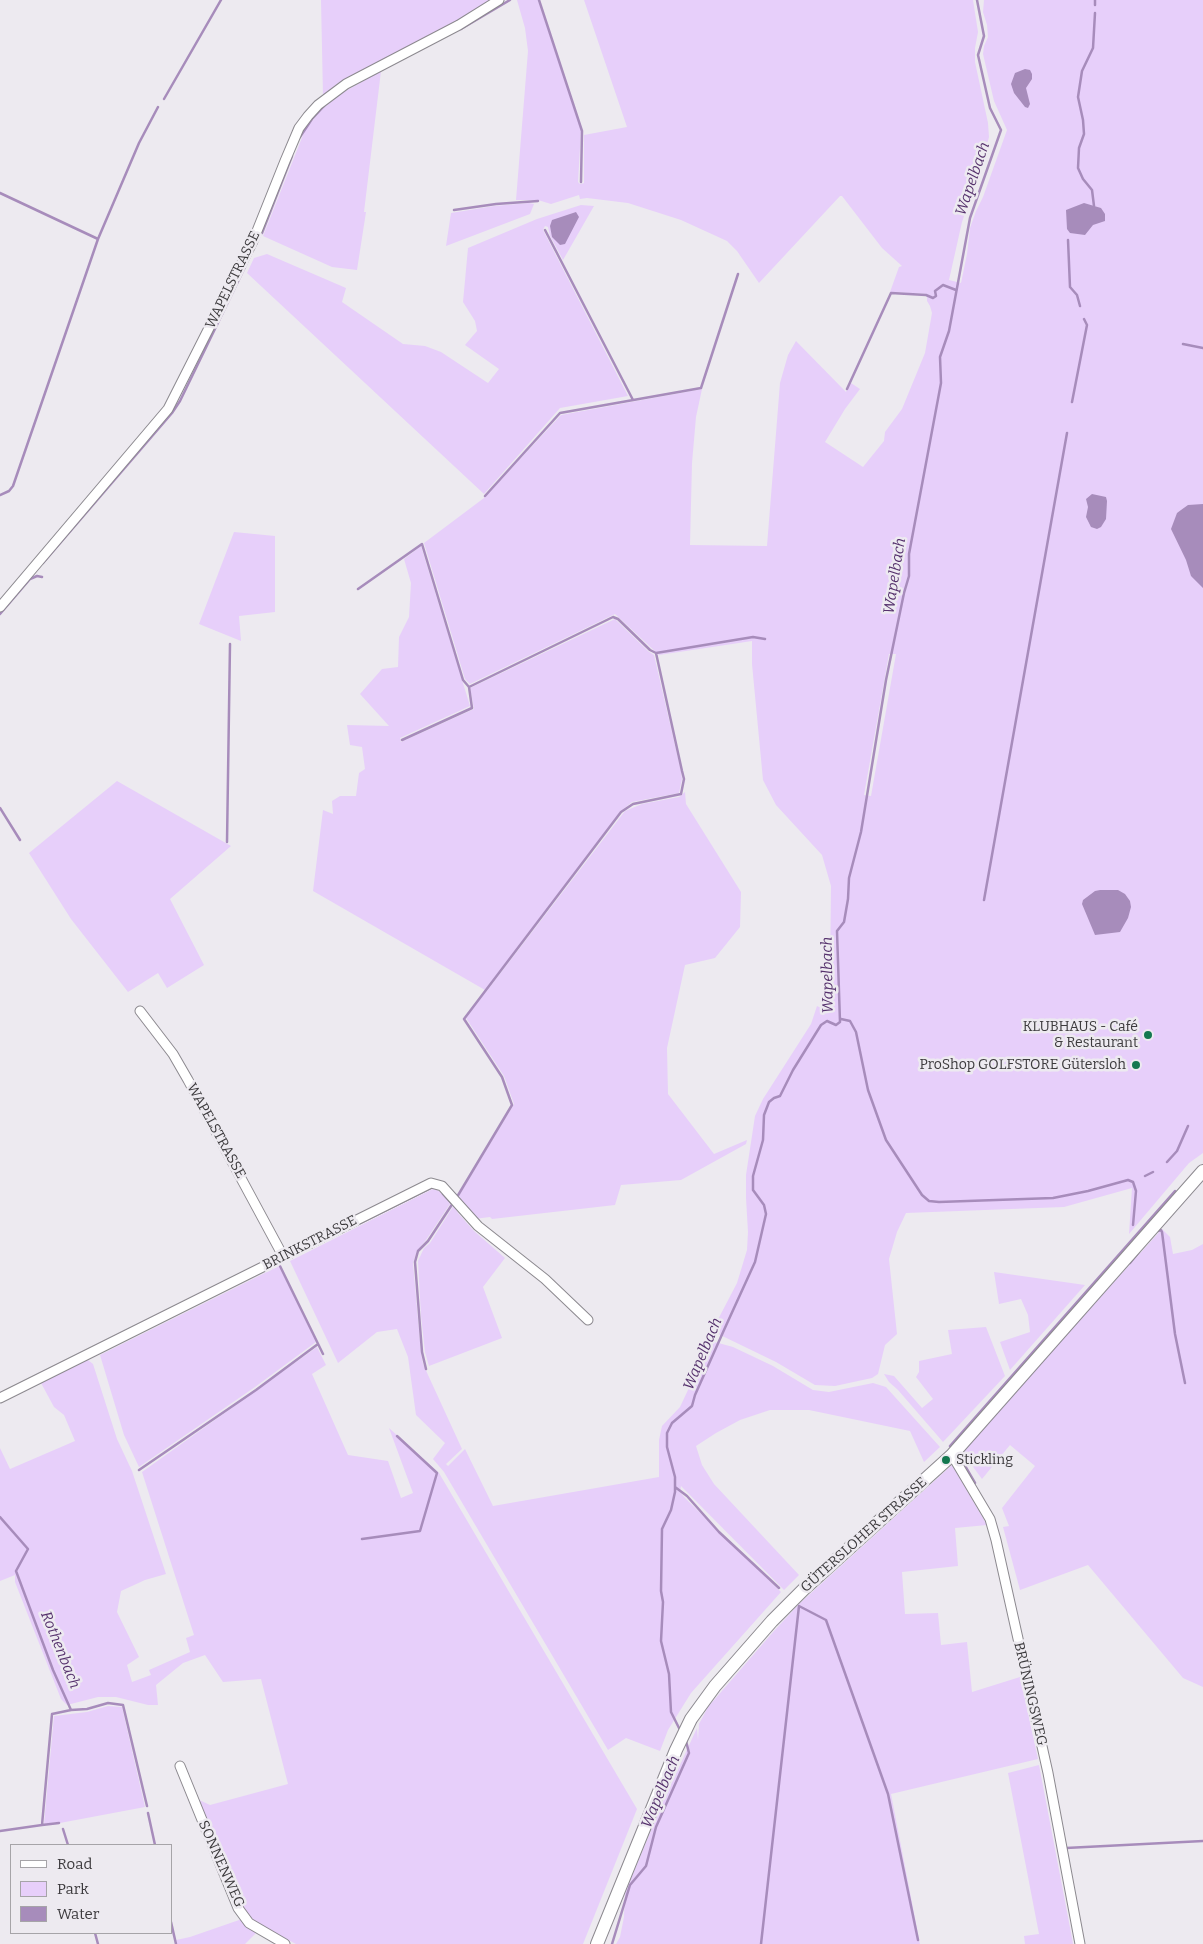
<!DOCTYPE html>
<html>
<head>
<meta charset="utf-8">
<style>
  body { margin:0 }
  #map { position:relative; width:1203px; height:1944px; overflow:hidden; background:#edeaf0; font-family:Bitter,serif }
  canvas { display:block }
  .legend { position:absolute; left:10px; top:1844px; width:162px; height:90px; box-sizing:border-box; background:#edeaf0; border:1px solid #a6a4a8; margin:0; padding:6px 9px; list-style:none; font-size:15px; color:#3c3a3d }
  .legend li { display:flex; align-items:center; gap:10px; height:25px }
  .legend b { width:25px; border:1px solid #a6a4a8 }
</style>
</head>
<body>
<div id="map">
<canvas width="1203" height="1944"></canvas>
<ul class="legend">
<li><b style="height:6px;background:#fff"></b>Road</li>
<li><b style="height:14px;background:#e7cffa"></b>Park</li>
<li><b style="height:14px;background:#a78cbb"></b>Water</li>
</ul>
</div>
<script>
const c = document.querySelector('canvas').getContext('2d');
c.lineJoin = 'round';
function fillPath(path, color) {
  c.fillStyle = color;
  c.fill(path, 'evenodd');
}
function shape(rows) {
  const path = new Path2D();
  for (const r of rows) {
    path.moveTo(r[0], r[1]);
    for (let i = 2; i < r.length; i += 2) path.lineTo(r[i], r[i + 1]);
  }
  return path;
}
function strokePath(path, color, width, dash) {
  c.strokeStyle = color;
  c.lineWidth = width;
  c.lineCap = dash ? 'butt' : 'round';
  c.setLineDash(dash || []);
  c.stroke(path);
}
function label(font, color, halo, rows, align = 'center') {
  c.font = font + ' Bitter,serif';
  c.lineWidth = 5;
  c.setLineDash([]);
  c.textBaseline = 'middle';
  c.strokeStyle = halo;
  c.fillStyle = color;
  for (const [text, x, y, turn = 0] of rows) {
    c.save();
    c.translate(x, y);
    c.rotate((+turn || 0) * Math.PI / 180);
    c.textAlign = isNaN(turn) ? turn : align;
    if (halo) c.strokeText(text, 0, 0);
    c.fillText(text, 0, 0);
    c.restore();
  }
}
const green = shape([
  [321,0,492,0,457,21,337,84,323,96],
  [517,0,538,0,581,130,578,182,580,184,584,183,584,135,627,127,584,0,973,0,978,32,975,48,975,62,988,123,989,137,981,167,962,222,949,280,961,283,967,254,970,228,976,211,983,197,1007,130,994,101,983,54,984,46,988,37,987,25,983,12,984,0,1203,0,1203,1153,1189,1163,1129,1234,1132,1188,1064,1207,906,1213,897,1232,889,1259,897,1334,885,1345,878,1374,872,1378,835,1386,815,1385,776,1362,712,1331,737,1283,747,1250,748,1232,746,1198,746,1175,755,1116,763,1099,811,1024,817,1006,825,1010,830,979,831,886,822,855,776,805,763,780,752,664,752,641,659,655,615,614,470,684,465,679,424,543,484,498,561,415,702,389,696,417,692,463,690,545,767,546,780,383,788,355,796,341,846,392,851,383,860,389,845,409,825,442,863,467,884,441,885,432,902,409,925,353,932,313,930,306,927,301,927,294,890,292,899,267,902,266,882,248,842,196,840,196,759,283,737,251,727,241,681,220,628,203,587,198,580,199,579,195,551,204,538,200,516,200,528,51,525,28],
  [889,654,896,654,871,796,864,795],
  [381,71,364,212,366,212,357,270,332,267,263,236,305,130,324,107,342,93],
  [529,203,534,204,530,214,446,246,451,213,494,206],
  [581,205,594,206,563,260,550,236,548,227,545,226,543,230,628,396,560,408,484,494,247,273,254,258,267,254,346,288,342,302,403,344,425,346,441,352,488,383,499,369,465,345,477,331,475,321,463,302,468,248,537,219],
  [234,532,275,536,275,612,239,616,241,641,199,624],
  [421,546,470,706,400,738,401,742,474,709,470,688,615,619,648,651,654,655,681,771,682,779,679,793,632,802,620,812,485,990,313,891,323,810,333,814,332,801,340,796,356,796,359,773,365,769,362,747,350,745,347,725,389,726,360,694,382,669,398,667,399,637,409,617,411,583,404,559],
  [117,781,231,846,170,899,204,965,167,988,158,973,128,992,71,919,29,853],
  [685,792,686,804,741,892,740,927,715,958,685,965,667,1048,668,1094,714,1154,747,1140,746,1144,681,1180,621,1185,615,1205,492,1219,490,1217,474,1219,457,1199,514,1104,504,1076,466,1018,625,811,642,804,679,797],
  [433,1189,439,1191,450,1204,426,1240,417,1251,413,1263,421,1353,423,1364,462,1449,446,1464,448,1466,465,1449,493,1506,659,1477,659,1440,662,1426,680,1407,711,1341,733,1347,773,1366,813,1390,829,1392,873,1383,886,1387,940,1447,924,1462,910,1431,809,1410,770,1410,740,1420,716,1433,696,1446,702,1465,714,1484,799,1575,784,1590,681,1486,680,1492,685,1498,781,1592,691,1693,668,1730,660,1751,626,1738,608,1750,444,1472,433,1459,445,1443,416,1415,408,1357,397,1329,377,1332,338,1363,290,1261],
  [454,1205,458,1213,474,1231,505,1258,483,1287,502,1338,429,1366,425,1352,421,1316,418,1261,424,1248,430,1243],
  [1162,1229,1170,1237,1173,1254,1192,1250,1203,1244,1203,1687,1183,1678,1088,1565,1020,1590,1003,1527,1009,1526,1002,1508,1035,1466,1010,1445,982,1479,965,1456,965,1447],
  [279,1266,316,1342,255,1387,139,1467,124,1435,100,1355],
  [994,1272,1085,1285,1010,1370,1000,1342,1030,1332,1028,1315,1021,1299,999,1304],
  [986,1327,1005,1376,943,1442,898,1390,889,1382,884,1374,894,1376,922,1408,933,1399,916,1377,919,1372,919,1361,952,1354,948,1330],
  [317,1347,326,1365,312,1374,348,1455,388,1461,401,1498,413,1493,389,1428,439,1473,637,1809,583,1944,296,1944,252,1921,240,1905,195,1798,210,1805,288,1784,261,1679,223,1682,205,1655,183,1663,156,1685,158,1705,148,1705,116,1697,98,1697,67,1705,61,1699,15,1582,15,1575,0,1581,0,1448,10,1469,75,1441,64,1415,54,1407,41,1383,88,1360,93,1364,117,1439,132,1471,166,1574,145,1580,121,1591,117,1612,139,1657,127,1665,132,1682,151,1675,149,1670,190,1652,186,1638,194,1635,142,1472],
  [952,1465,987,1525,955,1528,958,1566,902,1572,905,1614,938,1613,941,1645,967,1642,972,1692,1020,1677,1038,1759,891,1794,920,1944,616,1944,620,1937,624,1917,625,1893,662,1804,697,1728,698,1740,699,1724,708,1707,774,1631,799,1604],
  [108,1706,122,1707,145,1807,60,1823,59,1822,44,1824,54,1716,87,1712],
  [1039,1765,1072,1938,1073,1944,1025,1944,1024,1936,1039,1934,1008,1773],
  [242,1919,257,1932,245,1944,177,1944,176,1940,190,1937]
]);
const water = shape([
  [1025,69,1030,70,1032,74,1032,79,1026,88,1030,104,1028,108,1025,107,1014,93,1011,84,1015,73],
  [1084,203,1101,208,1105,214,1105,221,1093,225,1085,235,1070,233,1067,229,1066,210],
  [576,212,579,217,565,244,560,245,552,237,550,226,552,220],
  [1092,494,1106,497,1107,501,1106,519,1101,527,1097,529,1091,527,1086,517,1088,507,1086,499],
  [1203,504,1203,588,1191,576,1186,560,1171,529,1177,513,1181,510,1188,505],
  [1100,890,1118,890,1125,894,1130,901,1131,907,1128,918,1120,932,1095,935,1082,904,1083,900,1095,891]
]);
const stream = shape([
  [539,0,582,131,581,182],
  [1095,5,1095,0],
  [461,29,510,0],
  [164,99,221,0],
  [300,137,312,119,324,106],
  [0,193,98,239],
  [1094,206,1092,190,1083,179,1078,168,1079,148,1084,134,1083,120,1078,97,1082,71,1093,48,1095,13],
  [454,210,496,204,538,201],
  [545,230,633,400],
  [262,233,292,156],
  [1068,240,1070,287,1077,295,1080,306],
  [1183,344,1203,348],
  [847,389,891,293,926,295,933,298,936,296,935,291,943,285,956,290],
  [1072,402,1087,325,1084,319],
  [0,495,9,491,13,486,98,239,139,143,158,107],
  [485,496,560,413,701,388,738,274],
  [43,563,172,413,180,401,246,265],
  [358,589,422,544,463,680,469,687,613,617,618,619,650,650,656,653,753,637,765,639],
  [0,614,30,579,37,576,42,577],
  [402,740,472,708,469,687],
  [0,808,20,840],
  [227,842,230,644],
  [984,900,1067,433],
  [841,1019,850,1021,856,1032,868,1090,886,1140,922,1195,929,1201,939,1202,1053,1198,1088,1191,1128,1180,1133,1182,1136,1191,1133,1225],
  [1167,1162,1177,1151,1188,1126],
  [1145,1176,1153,1172],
  [443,1194,452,1204],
  [457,1197,512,1105,502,1077,464,1019,621,812,633,804,681,794,684,779,682,771,656,653],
  [1158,1231,1161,1230,1162,1232,1175,1334,1185,1383],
  [290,1258,433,1187],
  [1130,1263,1139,1252],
  [279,1264,323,1354],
  [426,1369,422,1352,415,1262,418,1251,428,1241,453,1203],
  [950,1446,1175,1191],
  [962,1453,961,1459,975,1483],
  [139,1470,256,1390,318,1344],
  [675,1487,687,1496,719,1532,779,1588],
  [0,1517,28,1549,16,1571,53,1670,71,1710,87,1709,108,1703,123,1705,147,1806],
  [362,1539,420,1531,437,1473,397,1436],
  [681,1732,671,1712,669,1674,661,1641,663,1602,661,1591,662,1529,671,1510,675,1492,675,1477,667,1447,667,1433,672,1423,692,1406,695,1395,724,1330,755,1262,766,1214,764,1205,753,1190,753,1176,763,1140,764,1115,769,1102,774,1098,780,1096,793,1070,821,1025,827,1021,836,1025,840,1022,837,931,844,922,848,899,849,878,861,832,886,680,904,593,909,576,909,554,941,383,940,357,949,331,970,218,1001,130,990,108,978,55,984,36,977,0],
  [148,1813,155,1845],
  [59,1823,42,1825,52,1714,71,1710],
  [63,1829,68,1845],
  [0,1831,42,1825],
  [1066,1848,1203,1841],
  [171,1922,176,1944],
  [95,1933,98,1944],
  [612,1944,630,1885,646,1866,656,1827,689,1753,686,1741],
  [761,1944,799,1606,826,1620,888,1794,918,1940]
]);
const street = shape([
  [0,607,168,409,253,241,285,161,299,128,308,116,318,105,346,84,459,25,499,0],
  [140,1011,173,1054,188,1080,283,1256],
  [0,1398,431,1183,442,1186,478,1226,545,1279,588,1320],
  [952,1455,990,1519,996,1540,1048,1773,1080,1944],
  [180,1766,238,1908,249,1923,285,1944]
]);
const secondary = shape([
  [597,1944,676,1750,691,1719,715,1686,772,1621,804,1589,952,1455,1203,1171]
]);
const markers = [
  [1148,1035,5,"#147850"],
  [1136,1065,5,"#147850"],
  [946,1460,5,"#147850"]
];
const streetNames = [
  ["WAPELSTRASSE",233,280,-64],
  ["WAPELSTRASSE",216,1131,61],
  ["BRINKSTRASSE",310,1243,-27],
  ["GÜTERSLOHER STRASSE",864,1535,-42],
  ["BRÜNINGSWEG",1030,1694,77],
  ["SONNENWEG",221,1864,66]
];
const poiNames = [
  ["KLUBHAUS - Café",1138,1027],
  ["& Restaurant",1138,1043],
  ["ProShop GOLFSTORE Gütersloh",1126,1065],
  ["Stickling",956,1460,"left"]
];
const waterNames = [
  ["Wapelbach",973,179,-71],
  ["Wapelbach",895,576,-81],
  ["Wapelbach",828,975,-91],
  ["Wapelbach",703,1354,-67],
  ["Rothenbach",60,1650,68],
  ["Wapelbach",661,1792,-67]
];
fillPath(green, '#e7cffa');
fillPath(water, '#a78cbb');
strokePath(stream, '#a78cbb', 2.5);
strokePath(street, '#8c898f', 11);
strokePath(secondary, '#8c898f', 14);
strokePath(street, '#fff', 9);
strokePath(secondary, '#fff', 12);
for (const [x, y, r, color] of markers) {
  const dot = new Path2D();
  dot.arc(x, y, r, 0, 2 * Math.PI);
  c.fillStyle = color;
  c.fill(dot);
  strokePath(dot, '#edeaf0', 2);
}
label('14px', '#3c3a3d', '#edeaf0', streetNames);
label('14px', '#3c3a3d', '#edeaf0', poiNames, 'right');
label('italic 15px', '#56326d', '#edeaf0', waterNames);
</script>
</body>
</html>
